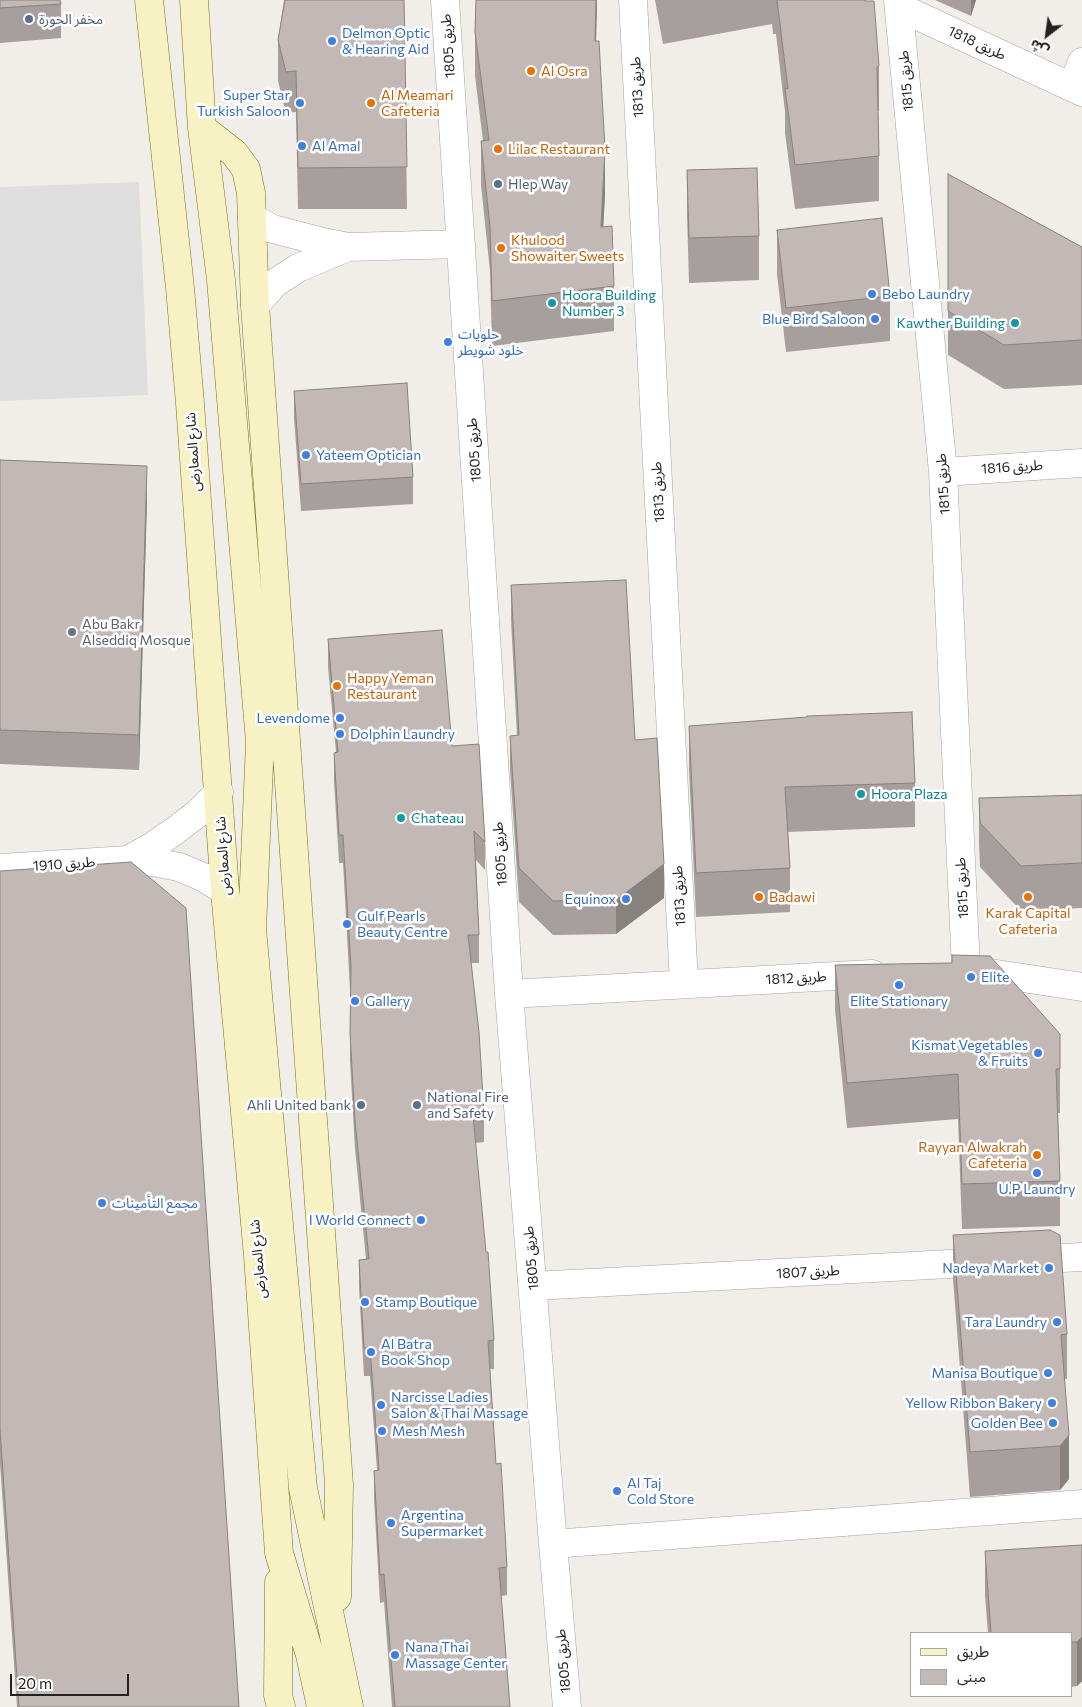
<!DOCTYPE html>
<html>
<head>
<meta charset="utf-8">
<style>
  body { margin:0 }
  #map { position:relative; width:1082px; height:1707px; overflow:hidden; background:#f1eeea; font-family:Commissioner,"Noto Sans Arabic",sans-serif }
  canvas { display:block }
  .legend { position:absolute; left:910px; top:1632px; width:162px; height:65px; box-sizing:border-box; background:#fff; border:1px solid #a7a7a7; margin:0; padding:6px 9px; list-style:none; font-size:15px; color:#222 }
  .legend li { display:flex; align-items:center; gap:10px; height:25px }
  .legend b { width:25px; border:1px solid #a7a7a7 }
  .north { position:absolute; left:1022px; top:10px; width:50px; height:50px; -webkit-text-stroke:4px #fff; paint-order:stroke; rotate:210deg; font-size:14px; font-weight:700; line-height:20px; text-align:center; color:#222 }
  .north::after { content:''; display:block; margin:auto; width:18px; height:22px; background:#222; clip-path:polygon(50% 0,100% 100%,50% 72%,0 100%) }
  .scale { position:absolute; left:10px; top:1674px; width:119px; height:22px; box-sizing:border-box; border:2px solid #222; border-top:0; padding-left:6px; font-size:15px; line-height:18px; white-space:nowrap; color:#222; -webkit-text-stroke:4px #fff; paint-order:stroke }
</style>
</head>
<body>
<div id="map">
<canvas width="1082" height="1707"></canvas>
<ul class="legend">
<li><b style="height:6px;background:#f6f2c3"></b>طريق</li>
<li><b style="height:14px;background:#c2b9b6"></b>مبنى</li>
</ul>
<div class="north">ش</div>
<div class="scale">20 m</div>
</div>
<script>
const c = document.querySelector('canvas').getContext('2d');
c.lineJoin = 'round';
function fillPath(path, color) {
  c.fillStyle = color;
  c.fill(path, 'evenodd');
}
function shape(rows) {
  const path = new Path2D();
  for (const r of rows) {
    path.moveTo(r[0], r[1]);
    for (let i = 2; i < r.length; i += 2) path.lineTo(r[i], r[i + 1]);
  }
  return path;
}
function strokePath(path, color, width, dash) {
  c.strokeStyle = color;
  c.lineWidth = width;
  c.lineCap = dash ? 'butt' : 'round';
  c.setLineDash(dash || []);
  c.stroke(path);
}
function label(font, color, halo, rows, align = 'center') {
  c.font = font + ' Commissioner,"Noto Sans Arabic",sans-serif';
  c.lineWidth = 5;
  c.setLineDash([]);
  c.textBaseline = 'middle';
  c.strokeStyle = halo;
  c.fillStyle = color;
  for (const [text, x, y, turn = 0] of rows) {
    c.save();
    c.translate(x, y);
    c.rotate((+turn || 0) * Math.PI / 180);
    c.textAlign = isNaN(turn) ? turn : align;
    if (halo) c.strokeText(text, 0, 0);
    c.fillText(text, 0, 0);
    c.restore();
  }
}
const parking = shape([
  [139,182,148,395,0,401,0,187]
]);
const street = shape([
  [445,0,509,994,553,1544,567,1707],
  [633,0,684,983],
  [898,0,943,472,966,969],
  [899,7,1082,92],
  [1072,87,1082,62],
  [252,218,273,229,323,242,348,247,461,244],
  [255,305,275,283,298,268,348,247],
  [943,472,1082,463],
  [128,860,153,846,176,830,198,813,219,792],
  [0,868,128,860,153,862,179,867,203,877,225,891],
  [970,970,1082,987],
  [509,994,872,974],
  [533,1286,1082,1257],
  [553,1544,1082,1504]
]);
const secondary = shape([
  [149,0,180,288,190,403,225,891,258,1256,279,1553,310,1655,321,1707],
  [194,0,202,128,221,280,260,742,252,929,303,1488,349,1707],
  [202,128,234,153,246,169,251,193,255,305,339,1485,337,1597],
  [279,1582,278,1695,281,1707]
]);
const wall = shape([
  [0,0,61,4,61,38,0,43],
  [284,0,404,0,407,209,298,209,296,112,286,113,278,81,278,40],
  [476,0,597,0,596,41,605,194,603,227,614,286,614,331,492,346,490,271,481,185,481,141,483,141,475,76,475,32],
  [655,0,865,0,879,66,879,111,878,111,879,156,879,201,795,209,785,133,785,112,776,34,773,34,772,24,663,44],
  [935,0,976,0,971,16],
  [687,170,759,236,759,280,689,283,687,215],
  [948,174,1082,247,1082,385,1004,389,948,355],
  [777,230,890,296,890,341,786,352,777,274],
  [294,391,413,477,413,504,301,511,294,418],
  [0,460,147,500,139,770,0,764],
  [511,585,635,740,664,898,616,934,553,935,519,902,510,770,510,736,517,736,511,620],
  [328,639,452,746,485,842,485,870,476,860,479,935,479,963,471,963,484,1114,484,1142,475,1143,494,1340,494,1369,490,1369,496,1464,507,1567,507,1595,501,1596,510,1707,392,1707,384,1602,380,1603,374,1499,374,1471,377,1470,370,1376,364,1376,359,1288,359,1260,366,1259,355,1149,350,1061,350,990,343,863,339,863,334,781,334,753,336,752,328,667],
  [689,726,915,783,915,827,788,832,790,868,790,912,696,917,689,770],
  [1082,795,1082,908,1021,911,980,867,979,843,979,798],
  [0,871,239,1707,17,1707,0,1463],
  [952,963,1060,1034,1060,1113,1058,1113,1060,1181,1060,1226,962,1229,958,1119,847,1128,835,1010,835,965],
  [953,1235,1067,1334,1067,1379,1064,1379,1069,1479,1060,1490,970,1497,953,1279],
  [1082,1545,1082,1681,1077,1686,1071,1687,1071,1633,988,1633,985,1596,985,1551]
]);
const shadedWall = shape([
  [596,0,597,0,595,86,595,41],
  [971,0,976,0,971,16],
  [605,149,605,194,601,271,601,227],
  [147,466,147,500,139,770,139,735],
  [664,864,664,898,616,934,616,900],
  [1069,1435,1069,1479,1060,1490,1060,1446],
  [1082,1637,1082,1681,1077,1686,1077,1642]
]);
const building = shape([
  [0,0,60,0,61,4,0,8,0,0],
  [285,0,404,0,407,167,298,168,296,71,286,72,278,40,285,0],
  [476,0,596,0,595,41,599,41,605,149,601,227,612,226,614,286,492,301,490,227,481,141,489,140,475,32,476,0],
  [777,0,865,0,865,1,874,1,879,66,877,67,879,156,795,165,785,88,788,89,777,0],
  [757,168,759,236,689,238,687,170,757,168],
  [948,174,1082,247,1082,340,1004,345,948,311,948,174],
  [882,218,890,296,786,308,777,230,882,218],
  [407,383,413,477,301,484,294,391,407,383],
  [0,460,147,466,139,735,0,730,0,460],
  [626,580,635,740,657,738,664,864,616,900,553,901,519,868,510,736,519,735,511,585,626,580],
  [442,630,452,746,479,744,485,842,474,831,479,935,468,935,479,1032,484,1114,473,1115,486,1252,488,1252,494,1340,488,1341,496,1464,501,1463,507,1567,499,1568,510,1707,395,1707,384,1574,380,1575,374,1471,379,1470,370,1348,364,1348,359,1260,369,1259,355,1121,350,1033,351,967,343,835,339,835,334,753,338,752,328,639,442,630],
  [912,712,915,783,785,787,790,868,696,873,689,726,807,717,807,716,912,712],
  [1082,795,1082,863,1021,866,980,823,979,798,1082,795],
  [131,862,186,908,239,1707,19,1707,0,1429,0,871,131,862],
  [952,955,990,956,1060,1034,1060,1069,1056,1069,1060,1181,962,1184,958,1074,847,1083,835,965,952,963,952,955],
  [1050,1230,1060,1235,1067,1334,1061,1335,1069,1435,1060,1446,970,1452,953,1235,1050,1230],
  [1082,1545,1082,1637,1077,1642,1071,1642,1071,1633,991,1633,985,1551,1082,1545]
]);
const markers = [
  [29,19,5,"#5c6f8a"],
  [332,41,5,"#3f7fe0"],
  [531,71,5,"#e8710a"],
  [300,103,5,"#3f7fe0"],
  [371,103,5,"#e8710a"],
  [302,146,5,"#3f7fe0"],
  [498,149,5,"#e8710a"],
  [498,184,5,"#5c6f8a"],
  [501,248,5,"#e8710a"],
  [872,294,5,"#3f7fe0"],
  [552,303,5,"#0f9aa8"],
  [875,319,5,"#3f7fe0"],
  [1015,323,5,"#0f9aa8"],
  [448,342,5,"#3f7fe0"],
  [306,455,5,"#3f7fe0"],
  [72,632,5,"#6b7280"],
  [337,686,5,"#e8710a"],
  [340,718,5,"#3f7fe0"],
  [340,734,5,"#3f7fe0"],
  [861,794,5,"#0f9aa8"],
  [401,818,5,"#0f9aa8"],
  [759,897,5,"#e8710a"],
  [1028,897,5,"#e8710a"],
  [626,899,5,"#3f7fe0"],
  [347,924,5,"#3f7fe0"],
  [971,977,5,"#3f7fe0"],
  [899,985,5,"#3f7fe0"],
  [355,1001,5,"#3f7fe0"],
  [1038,1053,5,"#3f7fe0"],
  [361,1105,5,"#5c6f8a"],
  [417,1105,5,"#5c6f8a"],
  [1037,1155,5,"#e8710a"],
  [1037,1173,5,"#3f7fe0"],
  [102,1203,5,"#3f7fe0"],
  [421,1220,5,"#3f7fe0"],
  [1049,1268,5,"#3f7fe0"],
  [365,1302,5,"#3f7fe0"],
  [1057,1322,5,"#3f7fe0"],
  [371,1352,5,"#3f7fe0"],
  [1048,1373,5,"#3f7fe0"],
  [1052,1403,5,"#3f7fe0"],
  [381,1405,5,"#3f7fe0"],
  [1053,1423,5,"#3f7fe0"],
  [382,1431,5,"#3f7fe0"],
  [617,1491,5,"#3f7fe0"],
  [391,1523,5,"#3f7fe0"],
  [395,1655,5,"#3f7fe0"]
];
const serviceNames = [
  ["مخفر الحورة",39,19],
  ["Hlep Way",508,184],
  ["National Fire",427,1097],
  ["and Safety",427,1113],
  ["Ahli United bank",351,1105,"right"]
];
const shopNames = [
  ["Delmon Optic",342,33],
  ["& Hearing Aid",342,49],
  ["Super Star",290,95,"right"],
  ["Turkish Saloon",290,111,"right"],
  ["Al Amal",312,146],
  ["Bebo Laundry",882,294],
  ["Blue Bird Saloon",865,319,"right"],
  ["حلويات",458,334],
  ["خلود شويطر",458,350],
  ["Yateem Optician",316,455],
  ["Levendome",330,718,"right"],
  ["Dolphin Laundry",350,734],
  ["Equinox",616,899,"right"],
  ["Gulf Pearls",357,916],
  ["Beauty Centre",357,932],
  ["Elite",981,977],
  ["Gallery",365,1001],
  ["Elite Stationary",899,1001,"center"],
  ["Kismat Vegetables",1028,1045,"right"],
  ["& Fruits",1028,1061,"right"],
  ["U.P Laundry",1037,1189,"center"],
  ["مجمع التأمينات",112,1203],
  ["I World Connect",411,1220,"right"],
  ["Nadeya Market",1039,1268,"right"],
  ["Stamp Boutique",375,1302],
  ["Tara Laundry",1047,1322,"right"],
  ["Al Batra",381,1344],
  ["Book Shop",381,1360],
  ["Manisa Boutique",1038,1373,"right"],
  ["Narcisse Ladies",391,1397],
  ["Salon & Thai Massage",391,1413],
  ["Yellow Ribbon Bakery",1042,1403,"right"],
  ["Golden Bee",1043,1423,"right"],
  ["Mesh Mesh",392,1431],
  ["Al Taj",627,1483],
  ["Cold Store",627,1499],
  ["Argentina",401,1515],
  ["Supermarket",401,1531],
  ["Nana Thai",405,1647],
  ["Massage Center",405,1663]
];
const streetNames = [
  ["طريق 1818",977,43,25],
  ["طريق 1805",448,46,-94],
  ["طريق 1815",906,81,-95],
  ["طريق 1813",637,87,-93],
  ["طريق 1805",474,450,-94],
  ["شارع المعارض",193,452,-94],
  ["طريق 1816",1012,467,-4],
  ["طريق 1815",943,484,-94],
  ["طريق 1813",658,492,-93],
  ["طريق 1805",500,854,-94],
  ["شارع المعارض",223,856,-94],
  ["طريق 1910",64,864,-4],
  ["طريق 1815",962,888,-93],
  ["طريق 1813",679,896,-93],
  ["طريق 1812",796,978,-3],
  ["طريق 1805",531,1258,-95],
  ["شارع المعارض",258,1259,-95],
  ["طريق 1807",808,1272,-3],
  ["طريق 1805",563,1661,-95]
];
const foodNames = [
  ["Al Osra",541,71],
  ["Al Meamari",381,95],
  ["Cafeteria",381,111],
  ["Lilac Restaurant",508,149],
  ["Khulood",511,240],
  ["Showaiter Sweets",511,256],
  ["Happy Yeman",347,678],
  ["Restaurant",347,694],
  ["Badawi",769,897],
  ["Karak Capital",1028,913,"center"],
  ["Cafeteria",1028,929,"center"],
  ["Rayyan Alwakrah",1027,1147,"right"],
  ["Cafeteria",1027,1163,"right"]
];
const cultureNames = [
  ["Hoora Building",562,295],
  ["Number 3",562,311],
  ["Kawther Building",1005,323,"right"],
  ["Hoora Plaza",871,794],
  ["Chateau",411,818]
];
const worshipNames = [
  ["Abu Bakr",82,624],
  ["Alseddiq Mosque",82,640]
];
fillPath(parking, '#dedede');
strokePath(street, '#a3a3a3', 29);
strokePath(secondary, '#74730e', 29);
strokePath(street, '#fff', 28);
strokePath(secondary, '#f6f2c3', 28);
fillPath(wall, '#a79f9d');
fillPath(shadedWall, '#88827f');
fillPath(building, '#c2b9b6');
strokePath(building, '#88827f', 1);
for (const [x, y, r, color] of markers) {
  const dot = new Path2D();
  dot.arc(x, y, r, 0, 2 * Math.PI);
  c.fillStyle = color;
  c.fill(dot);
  strokePath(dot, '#fff', 2);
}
label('14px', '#4e5e75', '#fff', serviceNames, 'left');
label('14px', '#366cbe', '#fff', shopNames, 'left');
label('14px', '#222', '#fff', streetNames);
label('14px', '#c56008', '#fff', foodNames, 'left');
label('14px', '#0d838f', '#fff', cultureNames, 'left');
label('14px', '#5b616d', '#fff', worshipNames, 'left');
</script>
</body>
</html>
